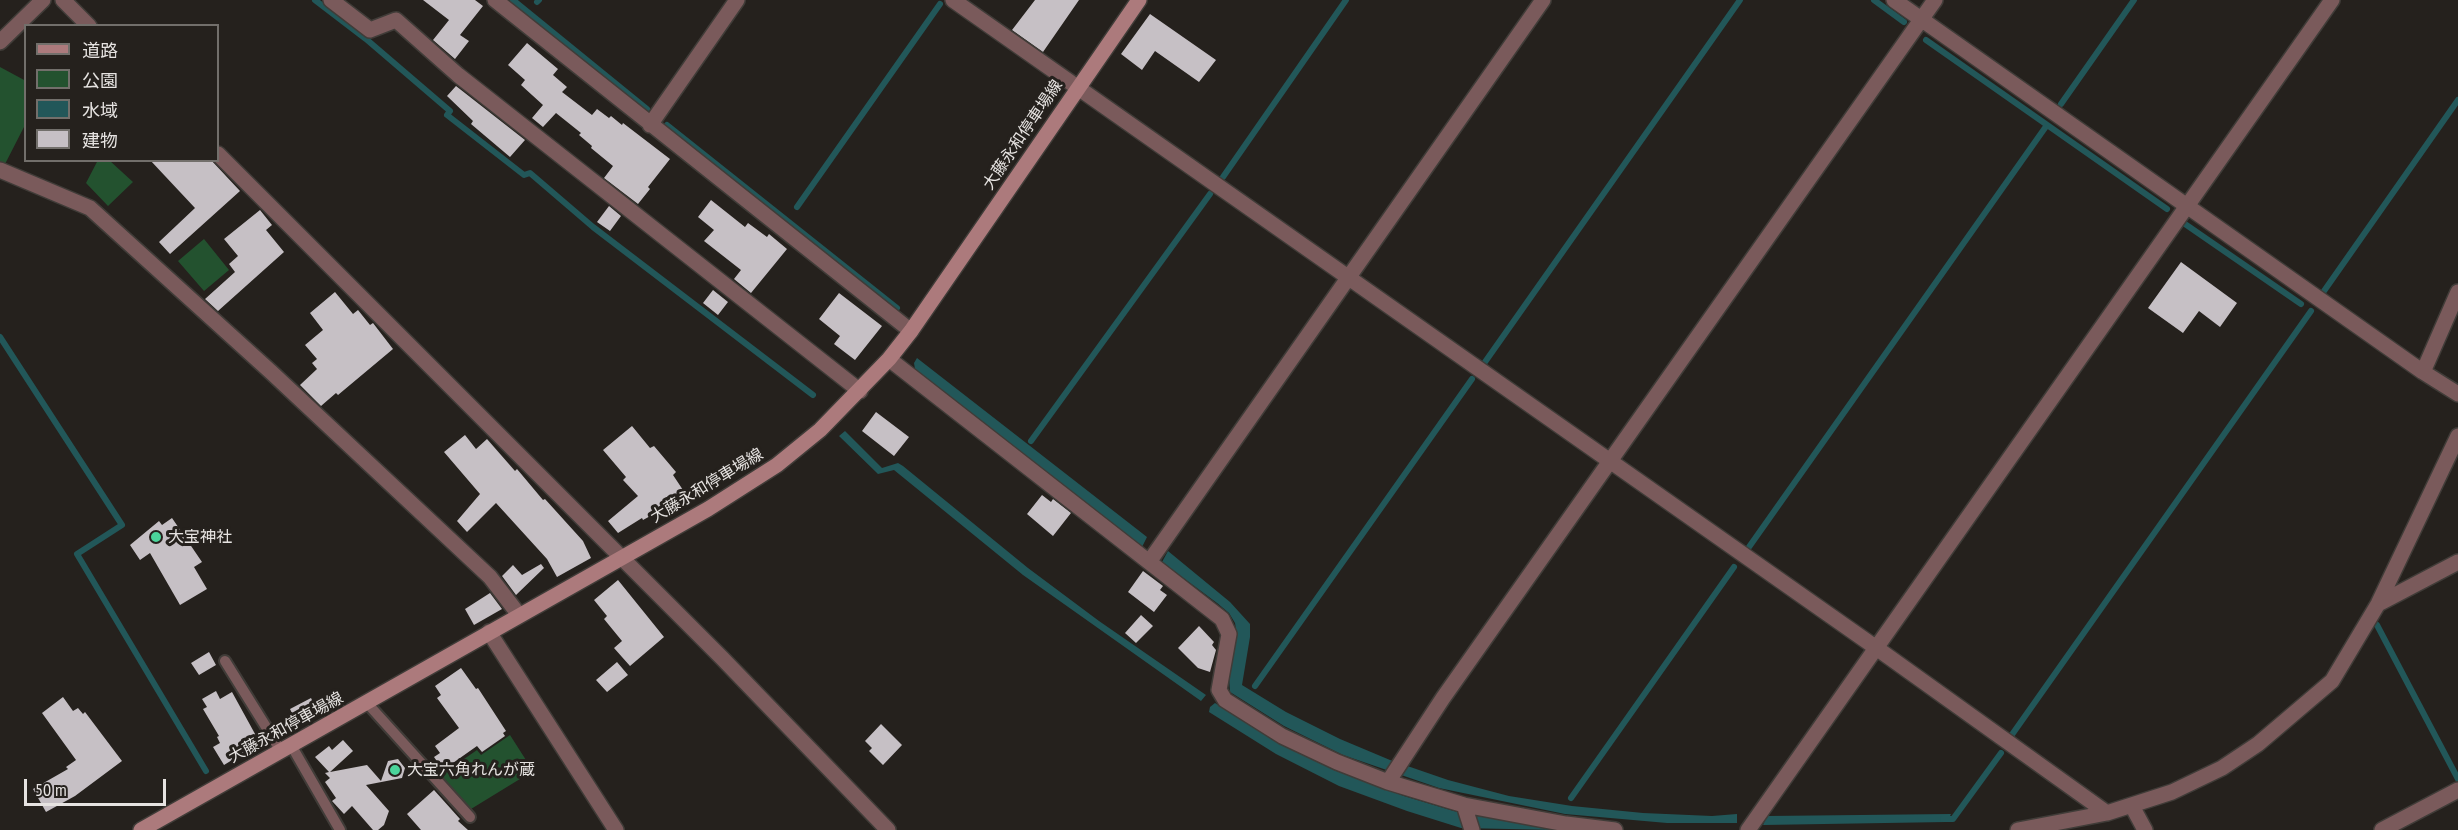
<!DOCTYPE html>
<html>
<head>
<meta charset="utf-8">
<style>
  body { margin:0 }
  #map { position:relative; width:2458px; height:830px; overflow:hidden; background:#25211d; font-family:"PT Sans Narrow","Noto Sans JP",sans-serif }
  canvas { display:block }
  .legend { position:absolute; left:24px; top:24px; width:195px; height:138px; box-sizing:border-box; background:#25211d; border:2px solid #726f6b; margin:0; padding:8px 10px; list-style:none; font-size:18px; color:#e6e3e1 }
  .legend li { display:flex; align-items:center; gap:12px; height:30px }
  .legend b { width:30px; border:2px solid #726f6b }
  .scale { position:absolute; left:24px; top:779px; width:142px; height:27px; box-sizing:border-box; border:3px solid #e6e3e1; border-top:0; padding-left:8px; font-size:18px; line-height:21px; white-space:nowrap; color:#e6e3e1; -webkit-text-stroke:4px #25211d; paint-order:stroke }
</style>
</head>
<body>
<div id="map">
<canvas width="2458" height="830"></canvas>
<ul class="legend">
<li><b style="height:8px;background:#ac7a7c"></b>道路</li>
<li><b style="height:16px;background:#23522f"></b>公園</li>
<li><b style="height:16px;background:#225759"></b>水域</li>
<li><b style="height:16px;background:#c6c0c5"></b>建物</li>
</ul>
<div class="scale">50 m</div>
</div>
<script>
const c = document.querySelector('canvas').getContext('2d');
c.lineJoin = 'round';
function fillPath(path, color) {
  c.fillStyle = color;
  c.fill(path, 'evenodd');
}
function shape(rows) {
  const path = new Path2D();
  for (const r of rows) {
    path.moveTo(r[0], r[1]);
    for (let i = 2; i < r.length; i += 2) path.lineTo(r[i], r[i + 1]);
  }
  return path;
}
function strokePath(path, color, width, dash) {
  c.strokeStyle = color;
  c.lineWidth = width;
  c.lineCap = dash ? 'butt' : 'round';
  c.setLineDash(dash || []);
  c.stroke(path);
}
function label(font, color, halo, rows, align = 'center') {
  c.font = font + ' "PT Sans Narrow","Noto Sans JP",sans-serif';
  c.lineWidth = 6;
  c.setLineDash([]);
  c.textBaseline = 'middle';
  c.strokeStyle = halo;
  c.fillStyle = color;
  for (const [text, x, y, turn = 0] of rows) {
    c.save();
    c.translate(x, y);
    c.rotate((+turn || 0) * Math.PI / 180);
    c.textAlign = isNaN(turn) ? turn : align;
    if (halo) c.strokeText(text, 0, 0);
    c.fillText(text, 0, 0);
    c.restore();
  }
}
const green = shape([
  [0,67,26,81,25,125,4,166,0,165],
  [98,160,110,161,133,182,108,206,86,183],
  [204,239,229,270,204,291,178,261],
  [510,735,533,771,471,809,441,775,477,750,481,755]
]);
const water = shape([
  [917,358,1147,537,1142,547,915,369,914,363],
  [845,431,882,468,898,463,903,466,1028,568,1099,621,1206,695,1201,701,1023,575,894,470,878,474,839,436],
  [1168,551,1230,602,1250,624,1250,637,1242,685,1286,712,1340,739,1390,760,1448,780,1509,796,1572,806,1643,813,1712,816,1737,814,1737,823,1667,823,1565,814,1439,788,1343,755,1284,726,1230,692,1229,678,1237,636,1235,623,1229,613,1217,603,1162,562],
  [1215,703,1279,743,1334,770,1404,796,1454,811,1556,830,1461,828,1407,811,1339,786,1276,754,1209,712,1210,707],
  [1951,814,1947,822,1763,825,1767,816]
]);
const stream = shape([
  [315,0,366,39,450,111,447,115,524,175,530,173,593,227,813,395],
  [513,0,647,109],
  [1874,0,1904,22],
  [537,2,539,0],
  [1926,40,2167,209],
  [2061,104,2134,0],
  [667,125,897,308],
  [1223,177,1346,0],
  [797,207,940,4],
  [2185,224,2301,304],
  [2324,291,2458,100],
  [0,337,122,525,77,554,206,771],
  [1485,362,1740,0],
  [1031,441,1210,194],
  [1749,547,2047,125],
  [2377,625,2458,779],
  [1255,686,1472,379],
  [2011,736,2311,311],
  [1571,798,1734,567],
  [1943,819,1953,819,2001,753]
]);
const building = shape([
  [423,0,475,0,483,6,460,35,469,41,455,59,433,40,449,20],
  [1035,0,1079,0,1043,52,1012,30],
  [1150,14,1216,60,1199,82,1155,51,1142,70,1121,54],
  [527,43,558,69,553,75,567,87,562,92,592,115,597,109,609,118,611,116,622,125,623,123,670,159,648,187,650,189,638,204,604,178,613,166,591,148,592,146,579,135,581,133,556,113,543,127,532,118,543,105,521,85,525,80,508,65],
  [456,86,525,140,510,157,471,124,473,121,447,96],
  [150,160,211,160,240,191,170,254,159,242,195,208],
  [711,200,745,227,748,223,767,237,769,234,787,249,751,293,734,279,741,270,704,241,714,230,698,217],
  [609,206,621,216,610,231,597,222],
  [260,210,272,225,266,230,284,252,218,311,205,299,235,272,229,264,238,256,224,239],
  [2181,262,2237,303,2220,327,2199,311,2183,333,2148,308],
  [713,290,728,302,718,315,703,303],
  [335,292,353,314,358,310,370,325,373,323,393,349,338,395,336,393,321,406,300,385,317,369,312,363,317,359,305,345,323,330,310,313],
  [839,293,882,326,855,360,834,344,840,336,819,319],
  [876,412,909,437,894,456,862,431],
  [632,426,650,448,654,446,676,472,673,475,687,496,643,520,642,518,618,533,608,521,638,496,623,480,626,477,603,450],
  [465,435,476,449,487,439,515,471,517,469,543,500,545,499,583,541,591,558,557,577,547,559,496,503,467,532,457,521,480,494,444,452],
  [1042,495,1051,502,1053,499,1071,513,1053,536,1027,514],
  [172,518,202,562,194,567,207,589,180,605,150,553,140,560,130,545,159,521,162,525],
  [541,564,544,568,516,595,502,576,513,565,522,575],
  [1143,571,1163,586,1160,590,1167,595,1154,612,1128,592],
  [618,580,664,637,630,666,614,648,622,641,604,619,607,616,594,600],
  [490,593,502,609,474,625,465,609],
  [1141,615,1153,626,1136,643,1125,633],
  [1199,626,1214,642,1212,645,1216,650,1210,672,1198,668,1178,648],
  [209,652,216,665,199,675,191,663],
  [617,662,628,675,607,692,596,680],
  [461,668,476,689,478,688,506,731,503,733,505,736,482,752,477,746,443,770,434,757,440,753,435,746,459,728,437,698,441,695,435,686],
  [216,691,220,699,232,692,260,743,224,765,213,747,220,743,217,737,219,736,203,709,207,707,202,699],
  [63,697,73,711,78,708,83,714,85,712,122,761,75,796,46,812,33,789,68,769,66,767,76,760,42,713],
  [311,698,318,713,297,724,290,709],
  [881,724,902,745,883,765,869,751,872,748,865,741],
  [343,740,353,751,330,772,367,765,381,781,388,761,398,759,405,768,402,778,366,785,389,811,384,825,378,830,373,830,352,806,344,814,332,801,336,798,325,782,330,778,325,773,329,772,315,757,329,746,332,750],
  [434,790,460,819,458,821,468,830,421,830,407,814]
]);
const lane = shape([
  [225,661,281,751],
  [367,703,470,817],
  [291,745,340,830]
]);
const street = shape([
  [63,0,89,26],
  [331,0,370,30,396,20,458,75,860,391],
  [495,0,911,331],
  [953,0,1875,647,2107,813],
  [1894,0,2423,372,2458,394],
  [0,42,43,0],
  [650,125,737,0],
  [218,154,722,658,888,830],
  [0,170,90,208,271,372,490,577,519,615],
  [889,359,1222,619,1229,634,1219,690,1225,700,1282,736,1337,762,1388,782,1464,805,1566,824,1615,830],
  [2423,372,2458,292],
  [1149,562,1543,0],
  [2378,604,2458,562],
  [489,632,616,830],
  [1388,782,1443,698,1935,0],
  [1464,805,1472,830],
  [2132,806,2145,830],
  [1748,830,2332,0],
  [2018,830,2107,813,2172,792,2222,768,2258,744,2332,681,2378,604,2458,436],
  [2382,830,2458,790]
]);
const secondary = shape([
  [141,830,708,509,777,465,820,430,889,359,911,331,1139,0]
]);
const markers = [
  [156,537,6,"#4bd49b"],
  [395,770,6,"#4bd49b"]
];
const streetNames = [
  ["大藤永和停車場線",1023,135,-56],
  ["大藤永和停車場線",707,486,-31],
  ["大藤永和停車場線",286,728,-29]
];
const poiNames = [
  ["大宝神社",168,537],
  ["大宝六角れんが蔵",407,770]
];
fillPath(green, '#23522f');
fillPath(water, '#225759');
strokePath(stream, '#225759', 6);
fillPath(building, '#c6c0c5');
strokePath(lane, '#403c38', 14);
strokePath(street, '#403c38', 18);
strokePath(secondary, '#403c38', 18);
strokePath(lane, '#7a5a5b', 10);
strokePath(street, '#7a5a5b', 15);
strokePath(secondary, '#ac7a7c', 15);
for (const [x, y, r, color] of markers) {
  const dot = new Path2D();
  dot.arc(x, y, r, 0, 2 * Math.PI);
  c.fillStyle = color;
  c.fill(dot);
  strokePath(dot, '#25211d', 2);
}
label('16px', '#e6e3e1', '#25211d', streetNames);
label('16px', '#e6e3e1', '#25211d', poiNames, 'left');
</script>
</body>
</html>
